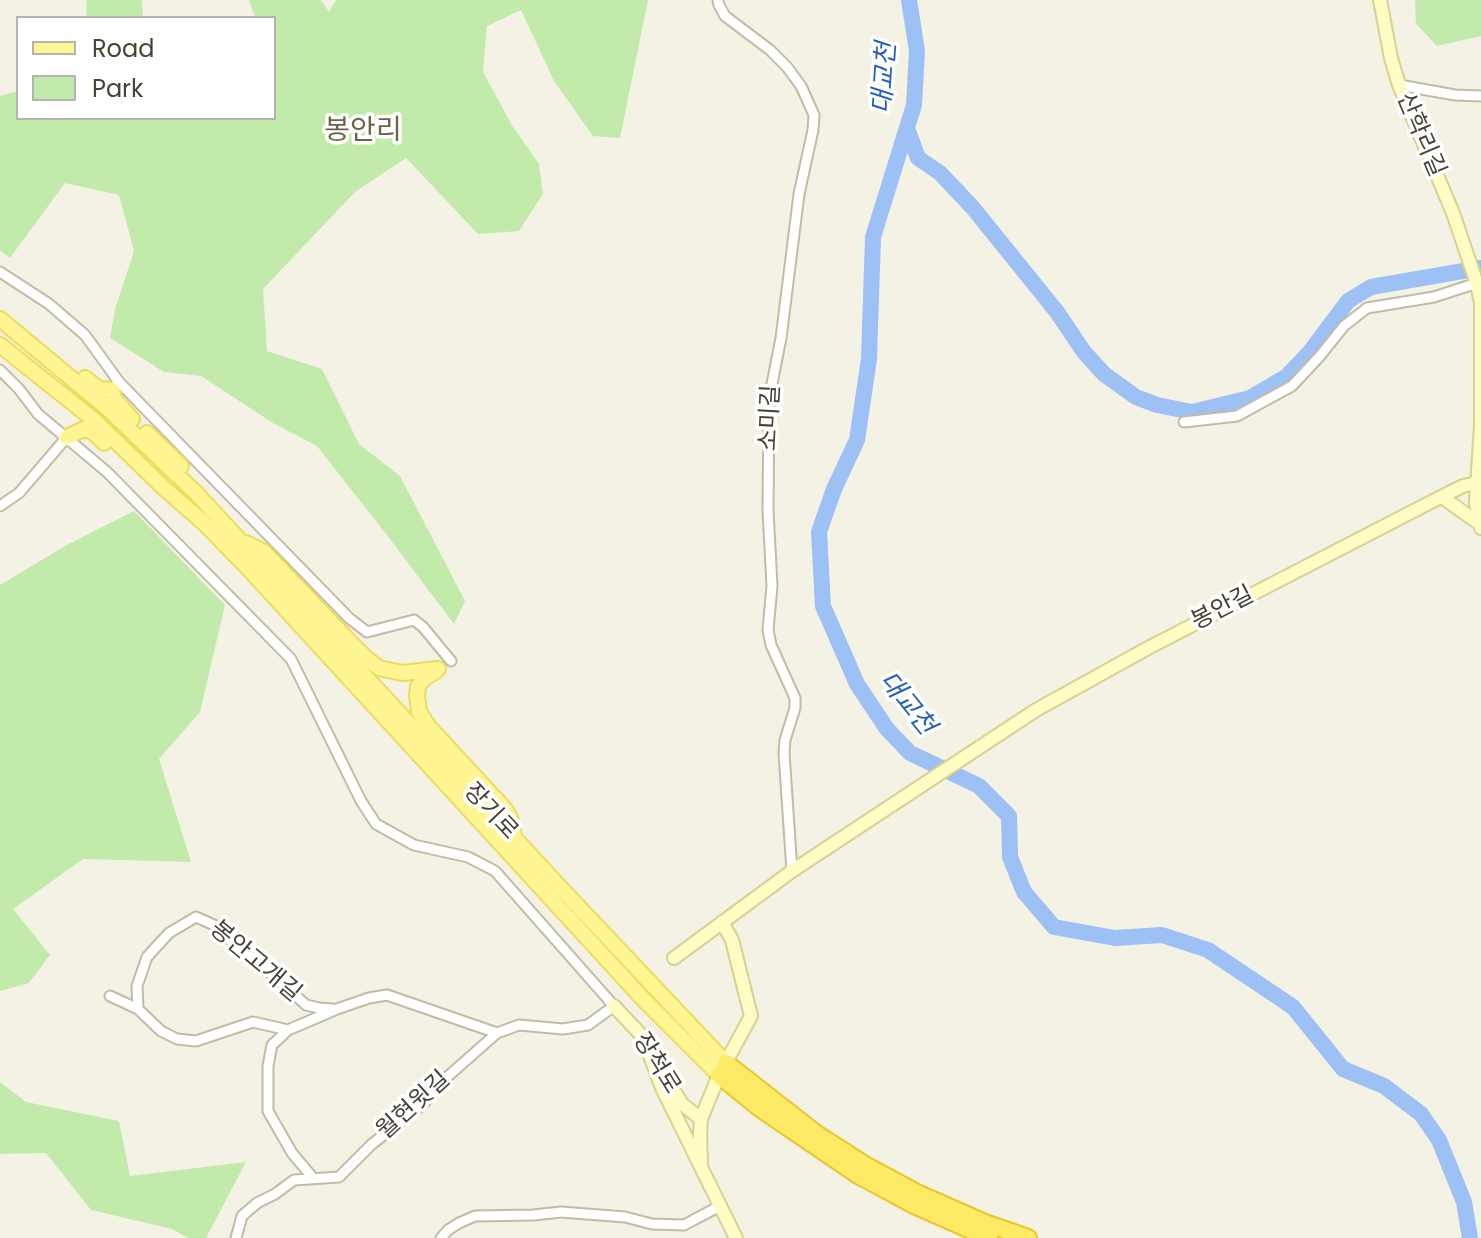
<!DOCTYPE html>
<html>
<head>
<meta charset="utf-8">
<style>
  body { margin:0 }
  #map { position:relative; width:1481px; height:1238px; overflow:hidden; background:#f4f2e5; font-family:Poppins,sans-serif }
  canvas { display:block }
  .legend { position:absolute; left:16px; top:16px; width:260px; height:104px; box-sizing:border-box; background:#fff; border:2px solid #b5b4ae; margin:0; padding:10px 14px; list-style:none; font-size:24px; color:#474334 }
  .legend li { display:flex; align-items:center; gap:16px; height:40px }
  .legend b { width:40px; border:2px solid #b5b4ae }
</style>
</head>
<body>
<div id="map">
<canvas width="1481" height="1238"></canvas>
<ul class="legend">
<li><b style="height:10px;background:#fff593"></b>Road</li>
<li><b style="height:22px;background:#c2ebab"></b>Park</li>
</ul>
</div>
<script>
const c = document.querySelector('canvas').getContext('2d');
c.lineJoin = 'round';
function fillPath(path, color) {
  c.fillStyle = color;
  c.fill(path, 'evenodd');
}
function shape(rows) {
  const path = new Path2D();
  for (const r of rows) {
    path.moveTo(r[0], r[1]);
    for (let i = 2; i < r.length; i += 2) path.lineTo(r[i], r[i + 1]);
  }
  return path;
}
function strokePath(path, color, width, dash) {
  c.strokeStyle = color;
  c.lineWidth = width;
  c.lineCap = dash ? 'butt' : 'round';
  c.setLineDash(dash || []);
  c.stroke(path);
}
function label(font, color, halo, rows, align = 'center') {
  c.font = font + ' Poppins,"Noto Sans KR",sans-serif';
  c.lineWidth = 7;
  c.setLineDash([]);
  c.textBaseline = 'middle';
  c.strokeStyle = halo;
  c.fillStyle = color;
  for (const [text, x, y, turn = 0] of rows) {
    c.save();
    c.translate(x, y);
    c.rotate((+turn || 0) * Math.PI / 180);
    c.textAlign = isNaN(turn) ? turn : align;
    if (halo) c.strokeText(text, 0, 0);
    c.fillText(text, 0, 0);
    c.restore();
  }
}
const green = shape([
  [87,0,142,0,143,18,86,18],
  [249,0,321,0,329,12,336,0,648,0,620,138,593,136,554,81,521,10,487,26,483,72,513,127,539,164,543,194,519,231,478,234,406,158,355,192,263,289,267,351,322,369,359,444,400,476,465,601,454,624,390,539,317,446,273,423,201,376,164,372,110,338,115,309,134,251,119,195,65,183,10,258,0,250,0,96,18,91,18,118,274,118,274,85,276,84,274,76,274,18,255,18],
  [1415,0,1481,0,1481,36,1437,46,1416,24],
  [134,511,225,605,200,712,159,759,191,862,83,859,13,909,50,955,29,983,0,991,0,585,65,546],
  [0,1082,26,1102,119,1121,130,1176,246,1162,206,1238,188,1238,172,1229,91,1210,46,1153,0,1154]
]);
const river = shape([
  [909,0,917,51,914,105,873,237,869,359,857,440,834,489,819,532,823,606,857,684,887,729,910,753,979,786,1009,816,1010,857,1024,892,1054,927,1115,938,1162,935,1208,950,1293,1007,1343,1069,1384,1086,1421,1114,1439,1140,1464,1202,1470,1238],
  [907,128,918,158,940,173,973,208,1057,312,1084,352,1104,374,1136,397,1157,405,1192,412,1250,398,1286,377,1309,353,1348,301,1371,287,1481,268]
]);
const street = shape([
  [718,0,719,5,725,16,770,50,787,67,801,86,814,115,813,130,799,194,781,338,769,399,768,510,772,586,768,630,771,645,795,698,795,708,785,740,784,753,792,871],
  [1399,85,1455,95,1481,96],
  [0,272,49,304,85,335,119,382,117,384],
  [0,370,19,389,38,414,107,472,291,659,361,801,376,824,414,845,468,857,495,871,614,1006,588,1025,563,1029,519,1025,497,1033,446,1078,422,1105,372,1144,339,1177,294,1180,275,1194,257,1203,242,1216,236,1238],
  [119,382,349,618,367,632,414,620,423,627,451,661],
  [1184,422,1237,416,1292,386,1320,356,1344,326,1367,308,1434,297,1480,282],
  [0,506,19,493,67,437],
  [110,996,138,1009,161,1031,177,1039,196,1041,253,1022,288,1030,337,1009,369,998,387,995,497,1033],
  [138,1009,137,986,147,957,169,933,196,917,214,925,225,936,261,964,306,1005,319,1008,333,1009],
  [288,1030,272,1045,268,1066,268,1111,292,1153,313,1178],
  [441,1238,448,1230,459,1223,475,1216,533,1215,561,1212,625,1217,652,1224,684,1225,720,1206]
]);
const secondary = shape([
  [1380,0,1391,58,1399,85,1453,213,1477,284,1481,303,1481,425,1476,503,1481,528],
  [1442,497,1480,524],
  [674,958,792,871,1036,710,1148,648,1431,502,1463,486,1477,483],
  [614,1006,643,1037,646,1043],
  [643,1037,662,1088,736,1238],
  [663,1073,682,1104,701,1119],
  [701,1166,700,1134,701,1119,719,1075,751,1016,732,940,722,922]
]);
const primary = shape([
  [0,319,107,408,197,494,557,884,726,1063],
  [0,345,94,420,165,489,204,523,246,566,644,1000,719,1075],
  [85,378,99,389,112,390,114,399,132,419],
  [147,433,181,466],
  [67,437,84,429,93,432,104,443],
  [246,543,264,552,351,643,367,659,379,668,402,673,438,669],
  [436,671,422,680,418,687,417,695,419,712,429,727,505,809,510,818,514,835]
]);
const highway = shape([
  [726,1063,818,1135,865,1165,919,1194,985,1223,1028,1238],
  [719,1075,761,1109,858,1175,914,1205,989,1238]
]);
const streetNames = [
  ["산학리길",1420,135,67],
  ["소미길",771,418,-87],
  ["봉안길",1223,609,-27],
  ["장기로",490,812,47],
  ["봉안고개길",255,962,40],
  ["장척로",656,1064,58],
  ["월현윗길",414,1106,-42]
];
const waterNames = [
  ["대교천",886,78,-86],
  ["대교천",906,704,51]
];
const quarterNames = [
  ["봉안리",363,132]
];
fillPath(green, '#c2ebab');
strokePath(river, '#9dc0f5', 16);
strokePath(street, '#c0bca7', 13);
strokePath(secondary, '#d7d292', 16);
strokePath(primary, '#ebdc5c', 18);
strokePath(highway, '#e7c72c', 20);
strokePath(street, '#fff', 9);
strokePath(secondary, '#fffcc4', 12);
strokePath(primary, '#fff593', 14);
strokePath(highway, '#ffea65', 16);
label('24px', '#474334', '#fff', streetNames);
label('italic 26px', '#265fb9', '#fff', waterNames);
label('28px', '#6a644b', '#fff', quarterNames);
</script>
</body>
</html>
